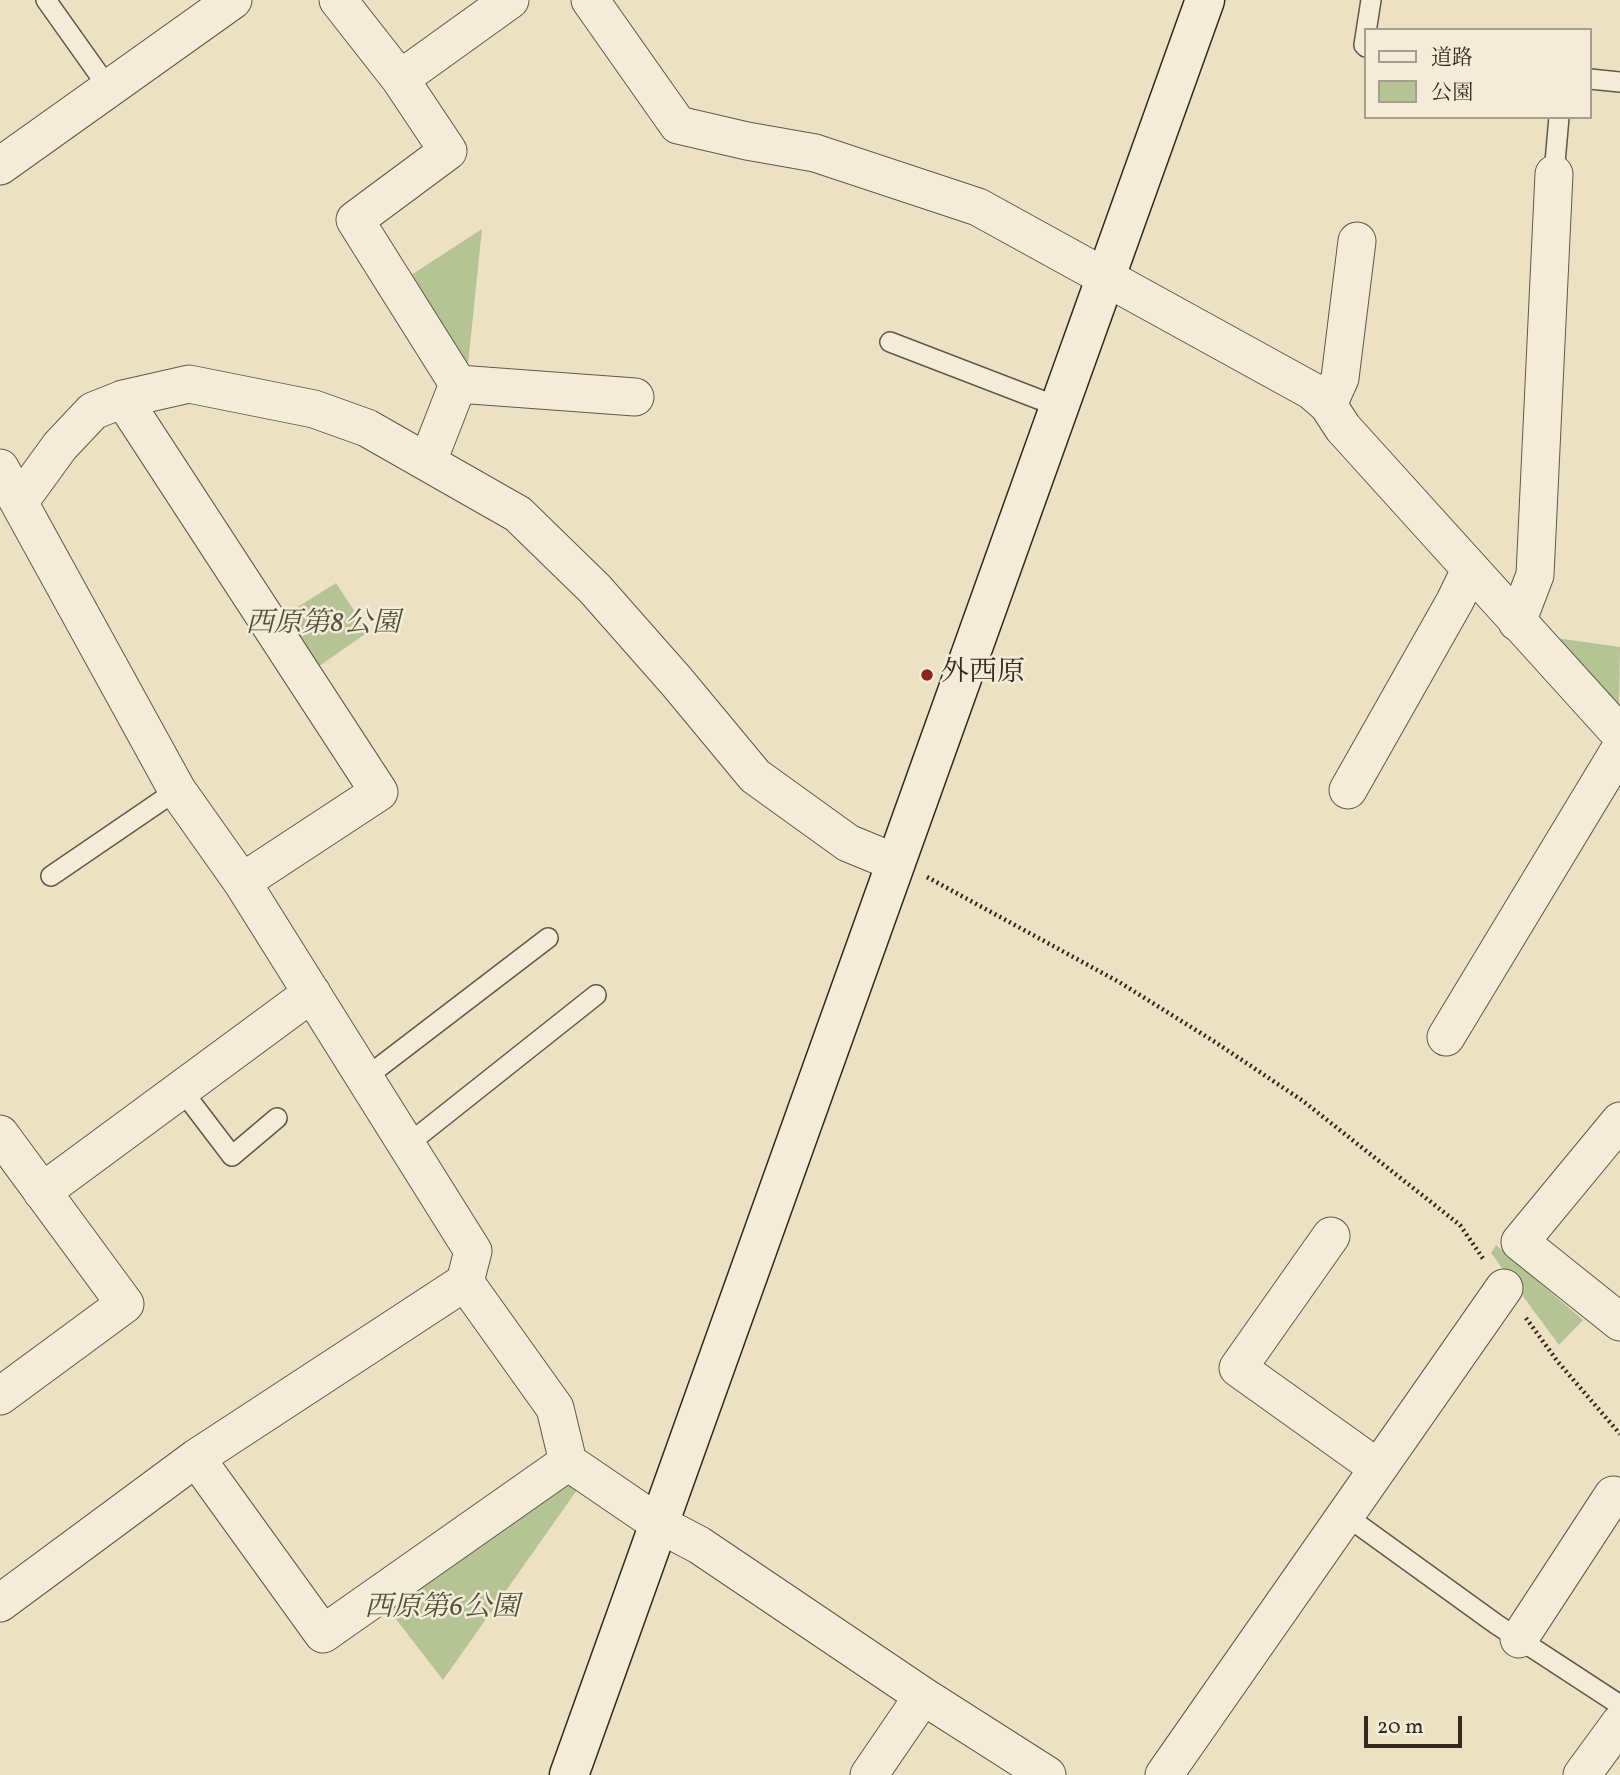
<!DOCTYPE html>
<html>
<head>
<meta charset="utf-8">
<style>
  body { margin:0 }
  #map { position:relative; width:1620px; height:1775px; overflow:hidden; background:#ece2c3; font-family:Vollkorn,"Noto Serif JP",serif }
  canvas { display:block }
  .legend { position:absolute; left:1364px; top:28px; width:228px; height:91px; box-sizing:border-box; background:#f3ecd8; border:2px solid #a79e8e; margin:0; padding:9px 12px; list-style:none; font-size:21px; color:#35291f }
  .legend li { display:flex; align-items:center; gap:14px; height:35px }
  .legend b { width:35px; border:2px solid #a79e8e }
  .scale { position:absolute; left:1364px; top:1716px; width:98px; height:32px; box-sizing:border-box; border:4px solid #35291f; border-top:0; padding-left:9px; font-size:21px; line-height:24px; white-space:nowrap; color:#35291f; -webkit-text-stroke:5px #f3ecd8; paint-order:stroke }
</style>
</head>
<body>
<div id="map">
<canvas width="1620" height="1775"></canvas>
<ul class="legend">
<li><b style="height:9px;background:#f3ecd8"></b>道路</li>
<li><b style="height:19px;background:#b6c395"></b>公園</li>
</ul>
<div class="scale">20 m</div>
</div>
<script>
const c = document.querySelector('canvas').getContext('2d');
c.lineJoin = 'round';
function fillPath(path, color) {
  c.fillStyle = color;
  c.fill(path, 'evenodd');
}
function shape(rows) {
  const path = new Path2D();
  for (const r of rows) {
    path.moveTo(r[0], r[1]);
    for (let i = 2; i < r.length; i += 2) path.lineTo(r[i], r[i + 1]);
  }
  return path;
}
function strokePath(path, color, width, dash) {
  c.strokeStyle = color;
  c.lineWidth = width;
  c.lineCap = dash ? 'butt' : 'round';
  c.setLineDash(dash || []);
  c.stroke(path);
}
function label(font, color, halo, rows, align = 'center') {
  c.font = font + ' Vollkorn,"Noto Serif JP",serif';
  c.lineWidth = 5;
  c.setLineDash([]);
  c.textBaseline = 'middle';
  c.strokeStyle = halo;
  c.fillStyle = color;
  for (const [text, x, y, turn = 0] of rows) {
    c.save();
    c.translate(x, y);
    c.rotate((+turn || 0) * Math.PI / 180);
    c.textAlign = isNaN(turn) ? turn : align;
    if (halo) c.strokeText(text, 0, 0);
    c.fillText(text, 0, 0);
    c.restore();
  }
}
const green = shape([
  [482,229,467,374,405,279],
  [336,583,368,632,315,669,280,618],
  [1549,637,1620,647,1619,712],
  [1496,1245,1583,1320,1559,1345,1491,1253],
  [558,1478,577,1490,443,1680,382,1601]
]);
const path = shape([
  [927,877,1119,982,1215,1042,1303,1101,1460,1225,1484,1260],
  [1526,1318,1558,1362,1620,1434]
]);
const lane = shape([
  [46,0,110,90],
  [1366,47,1364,45,1371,0],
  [1590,79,1620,82],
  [1554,174,1559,117],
  [890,342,1059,407],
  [51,876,177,790],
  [365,1078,548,938],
  [181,1089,232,1156,277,1118],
  [407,1145,596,995],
  [1345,1515,1496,1624,1620,1705]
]);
const street = shape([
  [338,0,400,79],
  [590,0,678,125,747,141,815,153,978,207,1312,391,1328,405,1343,428,1620,734],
  [0,166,233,0],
  [458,384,635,397],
  [123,399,379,792,242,882],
  [1328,405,1340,378,1357,241],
  [428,461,458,384,355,220,448,151,400,79,510,0],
  [0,468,177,790,242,882,473,1251,465,1282,555,1408,568,1462,659,1524,699,1545,923,1696,1047,1775],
  [20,501,60,446,93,411,123,399,189,384,314,409,367,428,518,514,595,589,677,682,755,776,848,843,894,862],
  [1517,622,1535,575,1554,174],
  [1348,790,1455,601,1470,570],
  [1446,1037,1620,749],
  [1620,1121,1520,1242,1620,1322],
  [0,1134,125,1304,0,1396],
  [42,1192,312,993],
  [1331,1236,1238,1368,1378,1468],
  [196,1458,465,1282],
  [0,1603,196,1458,323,1634,568,1462],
  [1519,1639,1613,1495],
  [869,1775,923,1696],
  [1164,1775,1504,1288],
  [1582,1775,1620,1723]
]);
const secondary = shape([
  [569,1775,1205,0]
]);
const markers = [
  [927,675,7,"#8f2418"]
];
const parkNames = [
  ["西原第8公園",323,626],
  ["西原第6公園",442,1610]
];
const poiNames = [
  ["外西原",941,675]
];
fillPath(green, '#b6c395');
strokePath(lane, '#635748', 22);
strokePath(street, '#635748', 39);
strokePath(secondary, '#35291f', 41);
strokePath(path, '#35291f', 4.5, [2, 3.5]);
strokePath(lane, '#f3ecd8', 19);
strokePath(street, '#f3ecd8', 37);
strokePath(secondary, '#f3ecd8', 38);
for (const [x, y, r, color] of markers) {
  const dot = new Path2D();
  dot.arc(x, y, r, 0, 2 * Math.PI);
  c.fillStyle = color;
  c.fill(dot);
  strokePath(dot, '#f3ecd8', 2.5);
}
label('italic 28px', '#55503c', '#f3ecd8', parkNames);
label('28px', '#35291f', '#f3ecd8', poiNames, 'left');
</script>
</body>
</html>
